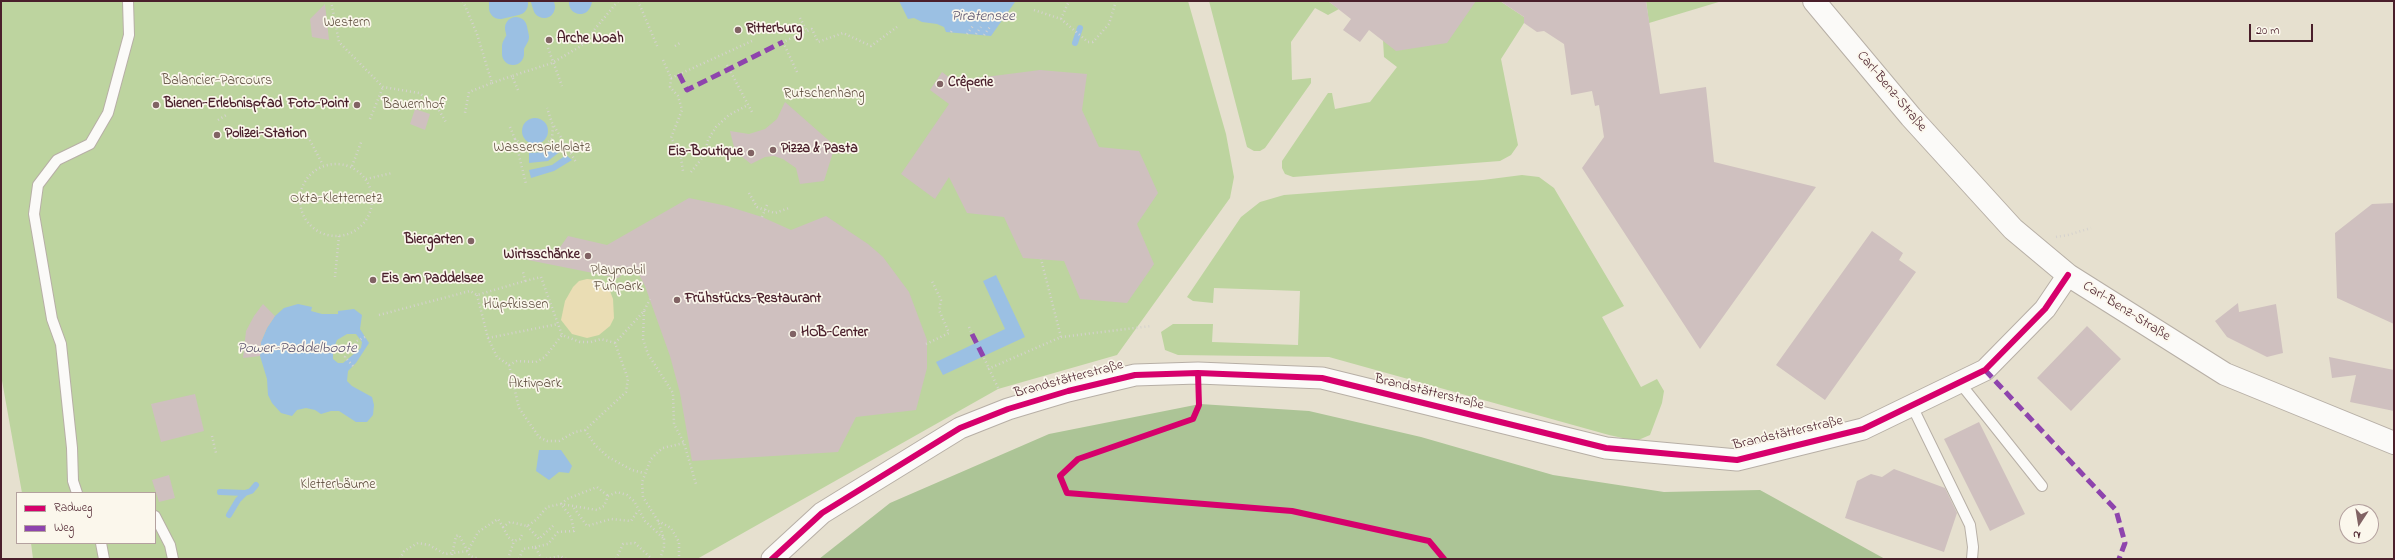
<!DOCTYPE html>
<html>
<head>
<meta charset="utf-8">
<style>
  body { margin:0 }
  #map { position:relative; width:2395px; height:560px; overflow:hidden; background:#e6e0cf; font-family:"Indie Flower",sans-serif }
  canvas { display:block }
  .frame { position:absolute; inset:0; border:2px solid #4a1f2b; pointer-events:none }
  .legend { position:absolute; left:16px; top:492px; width:140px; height:52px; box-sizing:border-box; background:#fbf7ec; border:1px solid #b4a19f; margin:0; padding:5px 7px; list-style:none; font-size:12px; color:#4a1f2b }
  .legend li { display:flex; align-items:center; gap:8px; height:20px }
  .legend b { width:20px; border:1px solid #b4a19f }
  .north { position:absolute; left:2339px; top:504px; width:40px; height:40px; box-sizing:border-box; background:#fbf7ec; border:1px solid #b4a19f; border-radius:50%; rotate:192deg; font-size:11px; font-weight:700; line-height:16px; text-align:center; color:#4a1f2b }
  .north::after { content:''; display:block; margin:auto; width:14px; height:18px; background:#816364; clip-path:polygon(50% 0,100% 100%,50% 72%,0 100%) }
  .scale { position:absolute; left:2249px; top:24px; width:64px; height:18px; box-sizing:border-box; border:2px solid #4a1f2b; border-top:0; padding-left:5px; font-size:12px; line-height:14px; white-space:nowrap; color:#4a1f2b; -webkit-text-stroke:3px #fbf7ec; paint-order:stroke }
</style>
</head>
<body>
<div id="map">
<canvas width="2395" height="560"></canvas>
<div class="frame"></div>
<ul class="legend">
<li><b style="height:5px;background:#d6006c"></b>Radweg</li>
<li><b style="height:5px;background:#8e44ad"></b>Weg</li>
</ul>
<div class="north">N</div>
<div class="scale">20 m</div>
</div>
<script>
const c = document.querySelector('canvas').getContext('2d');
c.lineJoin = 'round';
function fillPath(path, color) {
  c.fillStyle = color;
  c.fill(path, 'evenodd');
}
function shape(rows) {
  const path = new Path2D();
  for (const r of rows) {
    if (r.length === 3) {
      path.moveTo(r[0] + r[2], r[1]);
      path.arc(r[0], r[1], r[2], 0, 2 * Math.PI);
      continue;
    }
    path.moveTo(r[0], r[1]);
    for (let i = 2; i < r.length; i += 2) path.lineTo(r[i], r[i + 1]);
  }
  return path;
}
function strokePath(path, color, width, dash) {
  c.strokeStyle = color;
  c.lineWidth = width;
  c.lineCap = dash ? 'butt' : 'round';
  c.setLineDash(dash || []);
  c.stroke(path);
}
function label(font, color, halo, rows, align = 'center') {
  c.font = font + ' "Indie Flower",sans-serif';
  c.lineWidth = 3.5;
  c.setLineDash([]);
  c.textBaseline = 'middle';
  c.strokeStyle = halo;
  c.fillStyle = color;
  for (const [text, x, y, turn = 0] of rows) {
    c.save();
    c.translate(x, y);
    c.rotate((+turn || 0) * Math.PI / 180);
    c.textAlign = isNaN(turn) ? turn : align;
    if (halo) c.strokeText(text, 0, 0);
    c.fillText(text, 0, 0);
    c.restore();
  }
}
const green = shape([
  [1,1,1188,1,1226,134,1234,177,1230,198,1117,355,998,389,697,559,33,559,31,543,155,543,155,493,22,493,1,375],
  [1209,1,1328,1,1339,9,1328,15,1315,8,1291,42,1292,80,1311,78,1311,83,1265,148,1260,151,1254,151,1247,147],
  [1476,1,1500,1,1524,17,1524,23,1501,59,1518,145,1511,155,1500,161,1293,177,1285,174,1282,168,1282,161,1328,93,1332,93,1335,109,1370,102,1397,67,1384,57,1383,40],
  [1646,1,1722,1,1649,23],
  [1522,175,1539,177,1554,188,1624,306,1602,317,1641,387,1657,379,1664,391,1662,403,1650,435,1636,441,1609,435,1329,357,1178,355,1165,350,1161,332,1173,324,1213,324,1212,342,1298,345,1300,291,1214,288,1213,303,1193,301,1187,297,1241,217,1260,202,1284,195,1483,180]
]);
const forest = shape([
  [1200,404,1309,411,1421,437,1553,475,1664,492,1760,490,1885,559,819,559,890,503,1049,434]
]);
const sand = shape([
  [587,279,597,280,610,291,613,299,614,318,610,326,599,335,587,338,572,334,561,320,565,301,573,287,579,281]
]);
const water = shape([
  [899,1,1024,1,1015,2,991,36,946,32,944,27,937,24,922,22,914,18,908,19],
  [535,131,13],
  [554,142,562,150,548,161,529,163,529,153,544,152],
  [566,155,572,160,554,171,531,178,529,170,552,165],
  [996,275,1025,337,943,375,936,362,1005,329,983,281],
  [298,304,312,307,311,311,322,314,338,314,338,311,354,309,362,315,360,329,369,343,356,363,348,371,347,381,352,386,372,397,374,405,373,415,367,422,356,422,339,411,331,411,321,414,315,410,306,408,297,410,292,416,281,413,272,403,268,395,267,379,260,356,261,342,267,328,275,316,284,308],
  [347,334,356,334,362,342,361,348,343,363,338,363,333,359,333,350,337,340],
  [539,450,561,450,572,466,569,473,559,472,549,480,536,471]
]);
const stream = shape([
  [1075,43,1080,28],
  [220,492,245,493],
  [229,515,238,500,245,493,251,491,256,485]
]);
const canal = shape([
  [500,1,500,8,517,4],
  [542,1,544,7],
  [580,3,581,1],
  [513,54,513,46,518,37,516,28]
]);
const building = shape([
  [1328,1,1476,1,1447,43,1396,51,1369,30,1360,42,1343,30,1351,19],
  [1500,1,1646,1,1660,94,1706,87,1714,162,1816,187,1700,349,1582,168,1604,137,1599,105,1595,106,1592,91,1571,95,1564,44,1544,31,1537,32,1524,23,1524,17],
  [325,4,329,40,312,37,310,19],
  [1040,70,1087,74,1082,110,1099,147,1139,151,1158,193,1137,224,1154,264,1127,303,1080,299,1064,261,1023,258,1004,217,967,213,949,177,935,199,901,174,949,104,930,90,942,72,954,81],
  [785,102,835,146,824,181,800,184,796,168,783,159,774,156,765,157,751,164,735,151,730,131,749,134,765,129,777,119],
  [415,109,430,114,425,130,410,124],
  [689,198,727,206,762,217,791,230,826,216,868,244,883,257,909,292,927,340,927,368,916,410,856,417,838,452,692,461,680,393,670,356,645,286,634,265,618,278,518,258,519,249,558,250,568,236,607,245],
  [2394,203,2394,324,2337,298,2335,233,2372,204],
  [1872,231,1903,253,1899,260,1916,272,1825,400,1776,365],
  [2238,303,2239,312,2276,304,2283,353,2267,357,2227,337,2215,321],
  [263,304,275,316,267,328,261,342,260,356,243,358,246,331,254,316],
  [2087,326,2121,359,2071,411,2037,378],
  [2329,357,2394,370,2394,411,2350,402,2356,375,2332,378],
  [195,394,204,431,161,442,151,404],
  [1979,422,2025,514,1990,531,1944,439],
  [1894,469,1945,488,1957,513,1944,552,1845,518,1857,481,1871,474,1882,477],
  [169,475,175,498,159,502,152,480]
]);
const path = shape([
  [331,1,339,42,383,87,419,93,436,105,447,124],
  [463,1,477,34,492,83,469,92,465,113],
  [638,1,658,48],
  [1034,10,1061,19,1088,42,1093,42,1109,24,1116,1],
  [800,18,807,31],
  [1061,19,1069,1],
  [951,32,953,29],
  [967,34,973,26],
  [976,34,981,27],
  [984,35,990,27],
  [675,46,680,43],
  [548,48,562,86],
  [663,60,671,78,670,87,678,96,682,110,671,138,680,152,683,171],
  [727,65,752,112],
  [797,72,783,42,807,31,812,29,818,42,843,33,871,46,897,27],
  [671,78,752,41],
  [492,83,512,76],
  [518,90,512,76,552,63,581,46,618,1],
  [370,119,383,87],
  [218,120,228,114],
  [554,126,576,162],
  [510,127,515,139,525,147,543,148,552,138,553,126,547,108],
  [306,133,323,165],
  [515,139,526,184],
  [336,200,36],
  [352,166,362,140],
  [691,172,704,156,708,140,716,127,729,115,748,105],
  [366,179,392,173],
  [749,193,757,207,765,210,775,213,789,208],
  [762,217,767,205],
  [2056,237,2068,235,2091,228],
  [335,277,339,236],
  [477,295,488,338,497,357,509,365,519,408,539,437,547,441,559,441,575,432,585,430,626,392,628,379,615,343,601,339,591,342,580,342,562,335,541,277,525,281],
  [644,311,643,339,648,354,673,393,674,424,684,443,696,484],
  [379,315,470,291,477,295,525,281,523,272],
  [969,327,972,334],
  [1061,337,1151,326],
  [488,338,558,324],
  [615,343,644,311,650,299],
  [926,344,949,333,939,310,941,300,931,279],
  [984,358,999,390],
  [509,365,517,361,536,362,545,357,562,335],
  [353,366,345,357,357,341,365,337],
  [988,369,1061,337,1041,259],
  [585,430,595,445,608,457,632,470,644,473],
  [212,436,216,453],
  [574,508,587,526,611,519,631,521,638,511],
  [658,521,671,528,679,542,679,559],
  [527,526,539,539,555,524],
  [503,527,508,537,514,541,520,539,523,533],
  [535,547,548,544,558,532,574,531,571,517,561,504,567,499,597,487,608,496],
  [452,555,455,541,456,536,459,535,470,556,479,559],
  [400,559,404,551,418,543,429,545,445,554,468,551,478,532,498,519,503,527,510,522,527,526,536,520,547,507,561,504,597,510,604,506,608,496,617,492,627,495,634,501,645,521,664,539],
  [508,559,514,541],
  [519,559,523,549,535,547,542,559],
  [546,559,560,556,566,559],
  [616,559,623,544,635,543,652,559],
  [660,559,664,547,664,539,658,521,643,497,642,482,651,459,658,452,663,448,684,443]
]);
const lane = shape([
  [1960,383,2042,486],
  [1912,406,1970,525,1973,547,1972,559],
  [77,493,73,481,72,448,61,344,52,319,34,214,38,185,57,160,90,144,108,113,129,35,128,1],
  [155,516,170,545,173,559],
  [101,543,104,559]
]);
const street = shape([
  [772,559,822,513,960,428,1008,409,1068,391,1135,375,1198,373,1322,378,1606,448,1737,460,1863,429,1985,370,2045,309,2068,275]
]);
const secondary = shape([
  [1814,1,1911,117,2013,229,2068,275,2225,374,2394,443]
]);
const quiet = shape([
  [679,74,687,90,783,42],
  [972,334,984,358],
  [1985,370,2116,510,2125,543,2119,559]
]);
const cycleway = shape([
  [1198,373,1199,405,1193,419,1078,459,1060,476,1067,493,1292,511,1429,541,1444,559],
  [772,559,822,513,960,428,1008,409,1068,391,1135,375,1198,373,1322,378,1606,448,1737,460,1863,429,1985,370,2045,309,2068,275]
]);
const markers = [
  [738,30,4,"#816364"],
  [549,40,4,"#816364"],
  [940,84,4,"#816364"],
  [156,105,4,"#816364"],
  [357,105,4,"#816364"],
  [217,135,4,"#816364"],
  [773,150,4,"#816364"],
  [751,153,4,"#816364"],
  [471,241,4,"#816364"],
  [588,256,4,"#816364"],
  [373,280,4,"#816364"],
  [677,300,4,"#816364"],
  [793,334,4,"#816364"]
];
const parkNames = [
  ["Western",347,24],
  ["Balancier-Parcours",217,82],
  ["Rutschenhang",824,95],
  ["Bauernhof",414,106],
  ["Wasserspielplatz",542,149],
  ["Okta-Kletternetz",336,200],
  ["Playmobil",618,272],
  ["Funpark",618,288],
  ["Hüpfkissen",516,306],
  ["Aktivpark",535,385],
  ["Kletterbäume",338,486]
];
const poiNames = [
  ["Ritterburg",746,30],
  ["Arche Noah",557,40],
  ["Crêperie",948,84],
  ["Bienen-Erlebnispfad",164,105],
  ["Foto-Point",349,105,"right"],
  ["Polizei-Station",225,135],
  ["Pizza & Pasta",781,150],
  ["Eis-Boutique",743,153,"right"],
  ["Biergarten",463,241,"right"],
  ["Wirtsschänke",580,256,"right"],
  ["Eis am Paddelsee",381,280],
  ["Frühstücks-Restaurant",685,300],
  ["HOB-Center",801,334]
];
const streetNames = [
  ["Carl-Benz-Straße",1891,92,50],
  ["Carl-Benz-Straße",2126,312,32],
  ["Brandstätterstraße",1069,380,-15],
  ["Brandstätterstraße",1429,393,14],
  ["Brandstätterstraße",1788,434,-13]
];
const waterNames = [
  ["Piratensee",983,18],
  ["Power-Paddelboote",297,350]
];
fillPath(green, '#bdd49f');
fillPath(forest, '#acc496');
fillPath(sand, '#eaddb4');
fillPath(water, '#9bc0e3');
strokePath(stream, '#9bc0e3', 6);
strokePath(canal, '#9bc0e3', 22);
fillPath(building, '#cfc0bf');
strokePath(lane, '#b7afa6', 12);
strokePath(street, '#b7afa6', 23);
strokePath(secondary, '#b7afa6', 24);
strokePath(path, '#d5d2ce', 2.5, [1, 3]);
strokePath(lane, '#fbfaf8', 10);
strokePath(street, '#fbfaf8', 21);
strokePath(secondary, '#fbfaf8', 22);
strokePath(quiet, '#8e44ad', 5, [10, 5]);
strokePath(cycleway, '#d6006c', 6);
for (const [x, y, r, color] of markers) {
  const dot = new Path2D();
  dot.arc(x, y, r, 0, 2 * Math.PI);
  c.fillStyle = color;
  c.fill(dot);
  strokePath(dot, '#fbf7ec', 1.5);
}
label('14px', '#625242', '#fbf7ec', parkNames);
label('bold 14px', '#4a1f2b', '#fbf7ec', poiNames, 'left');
label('14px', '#4a1f2b', '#fbf7ec', streetNames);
label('italic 15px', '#5b536e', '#fbf7ec', waterNames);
</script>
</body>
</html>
